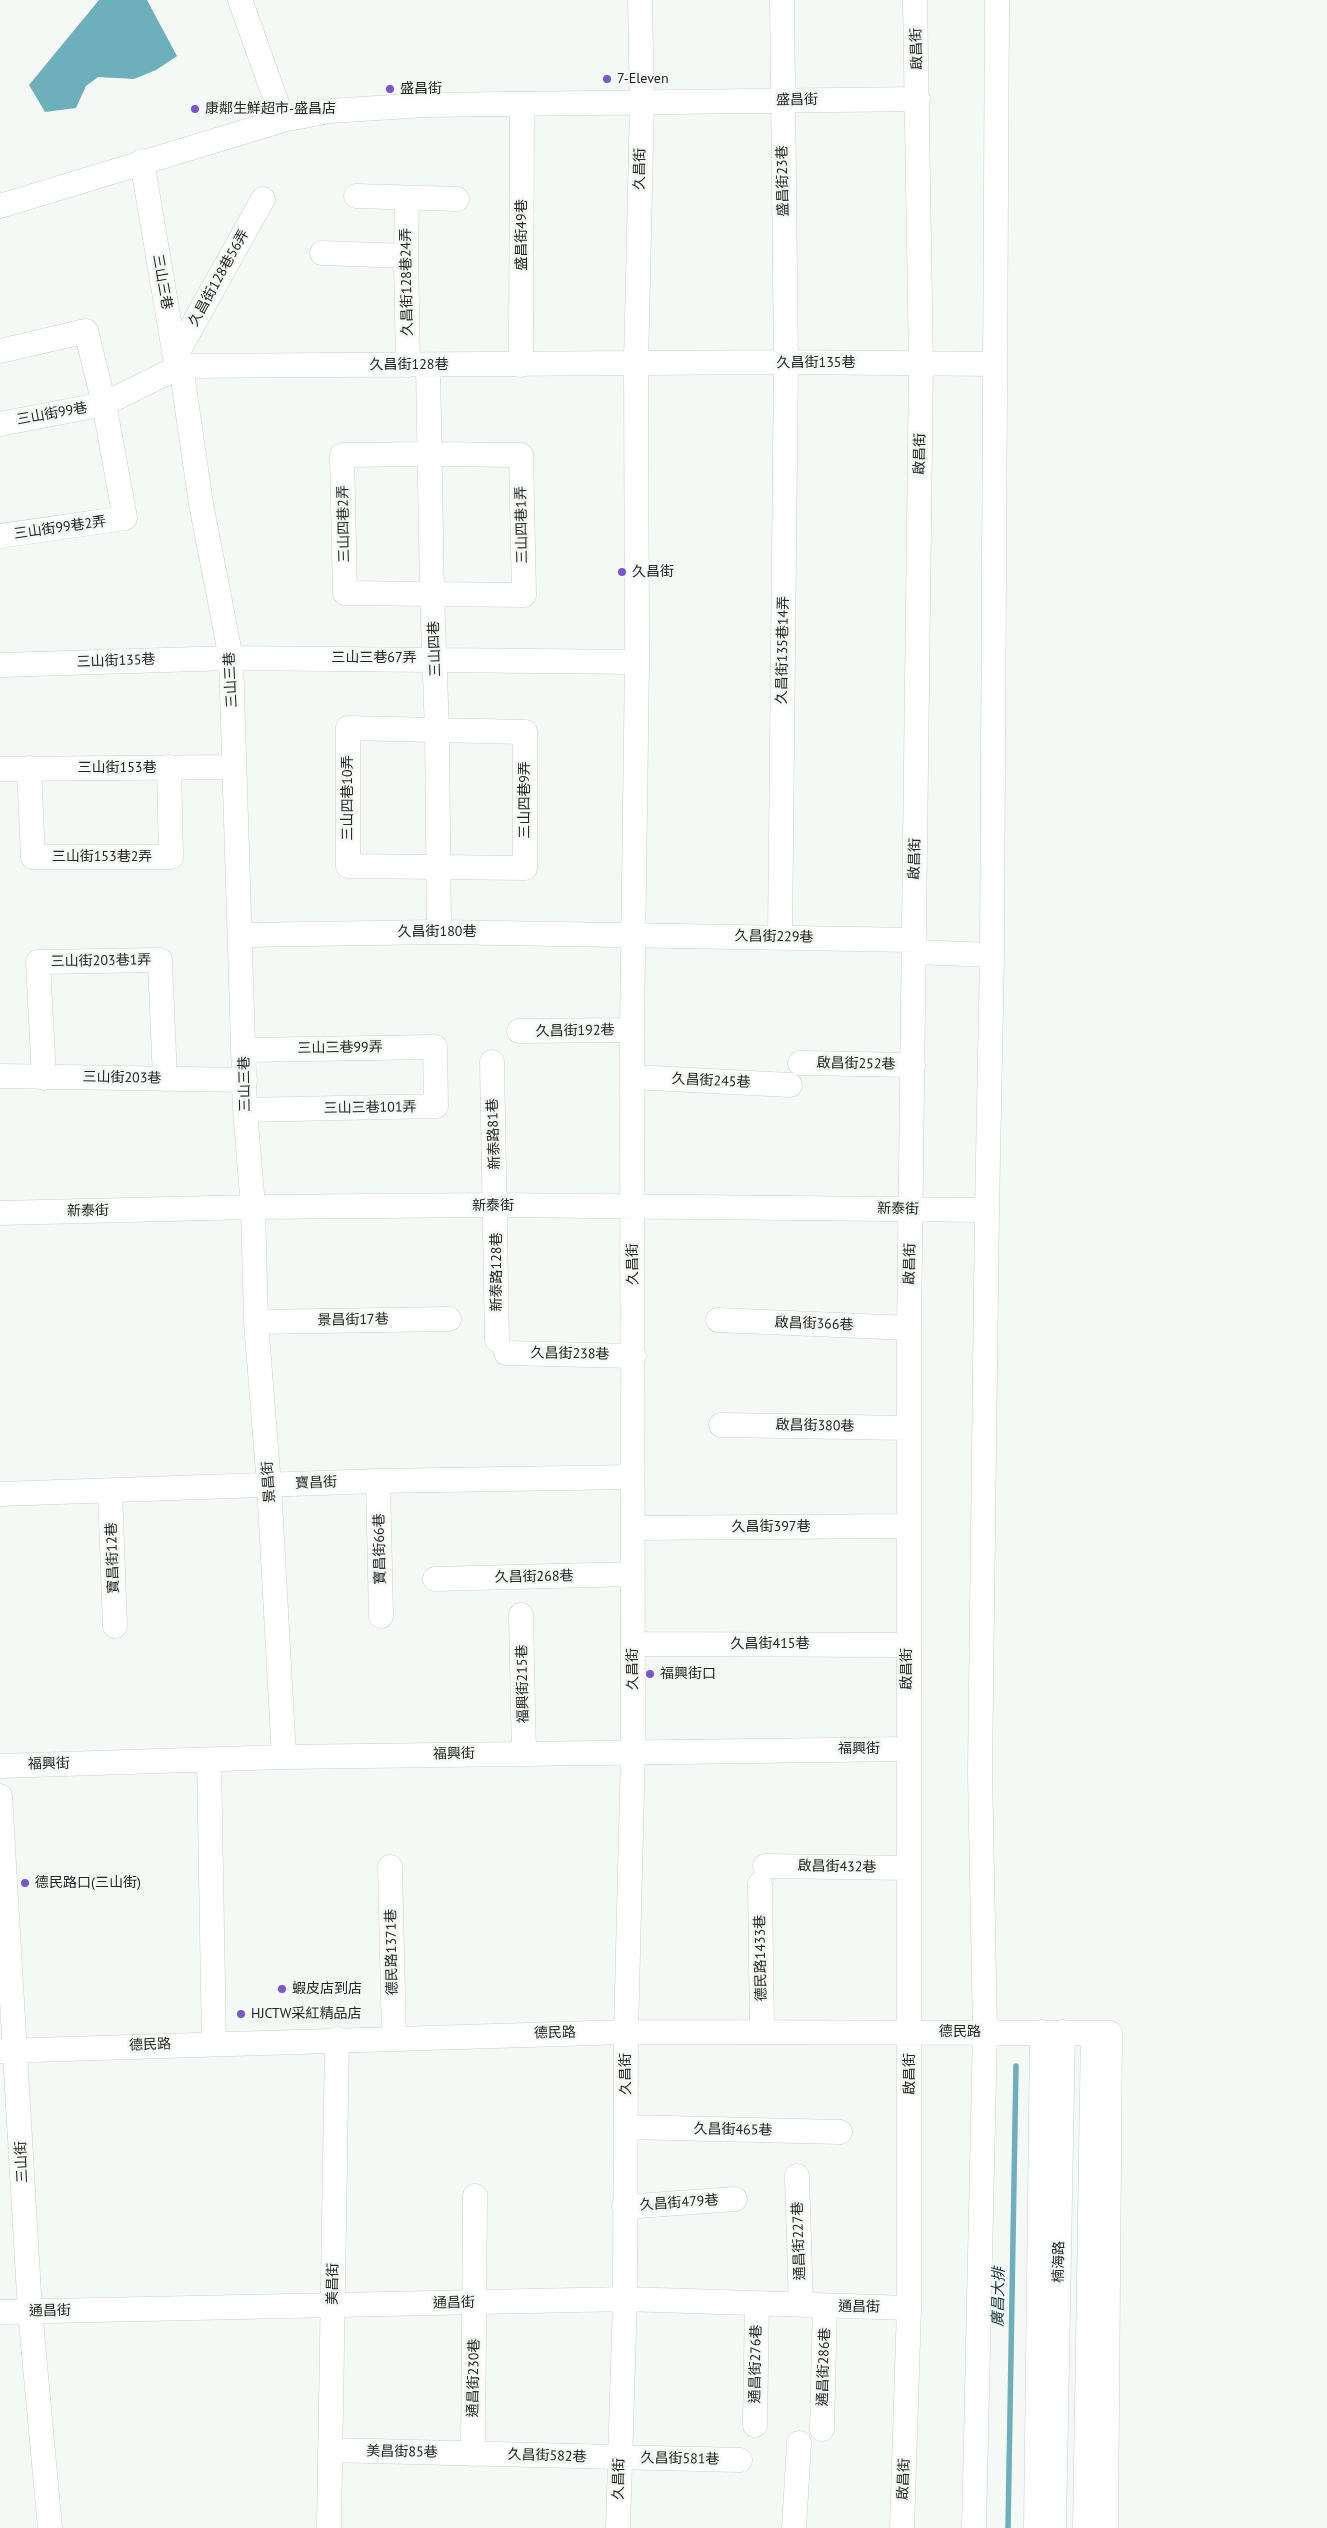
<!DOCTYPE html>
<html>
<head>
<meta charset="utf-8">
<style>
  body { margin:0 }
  canvas { display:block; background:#f5f9f6 }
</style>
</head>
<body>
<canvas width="1327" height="2528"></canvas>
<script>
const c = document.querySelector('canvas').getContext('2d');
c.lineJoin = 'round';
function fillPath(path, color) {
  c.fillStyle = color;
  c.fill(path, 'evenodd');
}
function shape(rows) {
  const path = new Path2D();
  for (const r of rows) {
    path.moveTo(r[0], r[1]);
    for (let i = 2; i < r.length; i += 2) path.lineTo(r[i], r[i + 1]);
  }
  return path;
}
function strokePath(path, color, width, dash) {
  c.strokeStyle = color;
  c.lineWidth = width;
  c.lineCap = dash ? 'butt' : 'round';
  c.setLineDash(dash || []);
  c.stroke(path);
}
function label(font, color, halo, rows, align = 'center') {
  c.font = font + ' "PT Sans","Noto Sans TC",sans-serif';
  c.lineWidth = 5;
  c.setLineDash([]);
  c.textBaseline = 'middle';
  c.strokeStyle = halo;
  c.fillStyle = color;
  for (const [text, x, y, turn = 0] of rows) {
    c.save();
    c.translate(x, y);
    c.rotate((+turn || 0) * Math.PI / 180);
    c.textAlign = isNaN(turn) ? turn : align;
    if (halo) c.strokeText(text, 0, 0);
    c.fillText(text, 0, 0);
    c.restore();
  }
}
const water = shape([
  [99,0,147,0,177,56,156,70,134,79,98,77,86,86,76,108,45,112,29,85]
]);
const stream = shape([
  [1008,2528,1016,2066]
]);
const minor = shape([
  [240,0,283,120],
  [142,161,175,357,181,366,201,504,231,658,245,1110,253,1207,256,1322,269,1485,284,1757],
  [356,196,457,199],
  [407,199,406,256,408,365],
  [0,206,283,120,329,111,426,105,918,99],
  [322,253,406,256],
  [0,351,86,331,104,404,125,518,0,536],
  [175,357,263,199],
  [428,365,432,594,437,730,439,932],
  [521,365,522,105],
  [0,424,104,404,181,366,786,362,995,364],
  [429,454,521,455,524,595,345,593,342,455,429,454],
  [0,665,231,658,637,662],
  [348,728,525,732,525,868,348,866,348,728],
  [29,768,33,857,171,857,169,767],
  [0,769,234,767],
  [242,935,439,932,914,940],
  [780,937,786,362,782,0],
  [915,952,992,955],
  [519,1031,632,1030],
  [245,1050,435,1047,436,1106,245,1110],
  [492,1062,497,1340],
  [800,1063,913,1065],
  [0,1076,245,1080],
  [632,1077,790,1085],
  [44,1078,38,962,160,960,165,1079],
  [0,1213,253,1207,496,1205,987,1210],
  [718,1320,909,1328],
  [256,1322,449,1319],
  [506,1353,634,1356],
  [721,1425,909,1428],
  [378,1481,381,1616],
  [110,1491,115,1626],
  [0,1494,378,1481,632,1477],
  [633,1528,908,1526],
  [435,1579,633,1574],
  [521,1615,524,1753],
  [633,1644,907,1645],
  [209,1760,214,2043],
  [0,1766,284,1757,908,1749],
  [0,1796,30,2311,50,2528],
  [765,1866,909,1868],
  [390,1867,394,2038],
  [760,1884,762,2032],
  [0,2051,626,2032,1110,2033,1106,2528],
  [626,2127,840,2132],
  [797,2176,801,2305],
  [624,2207,735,2199],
  [0,2312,625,2299,909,2308],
  [755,2425,757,2304],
  [822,2429,825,2306],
  [330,2450,740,2460],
  [473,2454,475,2196],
  [329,2528,337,2039],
  [618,2528,625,2299,626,2032,633,1751,632,1030,637,662,636,364,642,104,640,0],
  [794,2528,799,2443],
  [902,2528,909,2308,909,1328,921,364,915,0],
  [974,2528,985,2031,980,1772,987,1210,992,955,997,0],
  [1036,2528,1042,2032],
  [1054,2528,1063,2032],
  [1085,2528,1093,2033]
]);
const markers = [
  [607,79,5,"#7a56cf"],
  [390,89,5,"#7a56cf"],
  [195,109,5,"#7a56cf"],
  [622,572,5,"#7a56cf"],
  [650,1674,5,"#7a56cf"],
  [25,1883,5,"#7a56cf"],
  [282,1989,5,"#7a56cf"],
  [241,2014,5,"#7a56cf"]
];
const streetNames = [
  ["啟昌街",917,49,-92],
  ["盛昌街",797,100,-1],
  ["久昌街",640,169,-89],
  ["盛昌街23巷",783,181,-91],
  ["盛昌街49巷",522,235,-90],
  ["久昌街128巷56弄",219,278,-61],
  ["三山三巷",162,282,80],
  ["久昌街128巷24弄",407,282,-91],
  ["久昌街135巷",816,363],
  ["久昌街128巷",409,365],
  ["三山街99巷",52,414,-10],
  ["啟昌街",920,454,-89],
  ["三山四巷2弄",344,524,-91],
  ["三山四巷1弄",522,525,-91],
  ["三山街99巷2弄",60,528,-8],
  ["三山四巷",435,649,-92],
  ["久昌街135巷14弄",783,650,-89],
  ["三山三巷67弄",374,658],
  ["三山街135巷",116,661,-2],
  ["三山三巷",231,680,-93],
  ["三山街153巷",117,768],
  ["三山四巷10弄",348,798,-90],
  ["三山四巷9弄",525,800,-90],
  ["三山街153巷2弄",102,857],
  ["啟昌街",915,859,-89],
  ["久昌街180巷",437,932],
  ["久昌街229巷",774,937,1],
  ["三山街203巷1弄",101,961,-1],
  ["久昌街192巷",575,1031,-1],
  ["三山三巷99弄",340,1048,-1],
  ["啟昌街252巷",856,1064,1],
  ["三山街203巷",122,1078,1],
  ["久昌街245巷",711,1081,3],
  ["三山三巷",245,1084,-91],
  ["三山三巷101弄",370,1108,-1],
  ["新泰路81巷",494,1134,-92],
  ["新泰街",493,1206],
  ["新泰街",898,1209,1],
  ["新泰街",88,1211,-1],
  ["久昌街",633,1264,-91],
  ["啟昌街",910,1264,-89],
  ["新泰路128巷",497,1272,-90],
  ["景昌街17巷",353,1320,-1],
  ["啟昌街366巷",814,1324,2],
  ["久昌街238巷",570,1354,1],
  ["啟昌街380巷",815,1426,1],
  ["景昌街",269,1482,-94],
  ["寶昌街",316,1483,-2],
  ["久昌街397巷",771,1527],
  ["寶昌街66巷",380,1549,-91],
  ["寶昌街12巷",113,1558,-92],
  ["久昌街268巷",534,1577,-1],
  ["久昌街415巷",770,1644],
  ["久昌街",633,1669,-90],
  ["啟昌街",907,1669,-90],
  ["福興街215巷",523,1684,-91],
  ["福興街",859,1749],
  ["福興街",454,1754,-1],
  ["福興街",49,1764,-1],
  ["啟昌街432巷",837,1867,1],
  ["德民路1371巷",392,1952,-91],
  ["德民路1433巷",761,1958,-91],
  ["德民路",960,2032],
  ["德民路",555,2033,-1],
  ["德民路",150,2045,-2],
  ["久昌街",626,2074,-90],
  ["啟昌街",910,2074,-90],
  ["久昌街465巷",733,2130,1],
  ["三山街",22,2162,-93],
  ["久昌街479巷",679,2203,-4],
  ["通昌街227巷",799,2241,-92],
  ["楠海路",1059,2262,-89],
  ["美昌街",333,2284,-89],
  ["通昌街",454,2303,-1],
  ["通昌街",859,2307,1],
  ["通昌街",50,2311,-1],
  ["通昌街276巷",756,2364,-89],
  ["通昌街286巷",824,2367,-88],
  ["通昌街230巷",474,2378,-89],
  ["美昌街85巷",402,2452,1],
  ["久昌街582巷",547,2456,2],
  ["久昌街581巷",680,2459,1],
  ["久昌街",619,2479,-89],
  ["啟昌街",904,2479,-88]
];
const poiNames = [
  ["7-Eleven",617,79],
  ["盛昌街",400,89],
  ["康鄰生鮮超市-盛昌店",205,109],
  ["久昌街",632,572],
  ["福興街口",660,1674],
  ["德民路口(三山街)",35,1883],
  ["蝦皮店到店",292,1989],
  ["HJCTW采紅精品店",251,2014]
];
const waterNames = [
  ["廣昌大排",999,2297,-89]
];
fillPath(water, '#6db0bb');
strokePath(stream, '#6db0bb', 5.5);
strokePath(minor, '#cbcfcc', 25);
strokePath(minor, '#fff', 24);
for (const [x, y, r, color] of markers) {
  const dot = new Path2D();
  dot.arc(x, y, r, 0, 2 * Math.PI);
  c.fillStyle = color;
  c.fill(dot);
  strokePath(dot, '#f5f9f6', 2);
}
label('14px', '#242524', '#f5f9f6', streetNames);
label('14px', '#242524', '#f5f9f6', poiNames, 'left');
label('italic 15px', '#123439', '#f5f9f6', waterNames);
</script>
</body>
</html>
